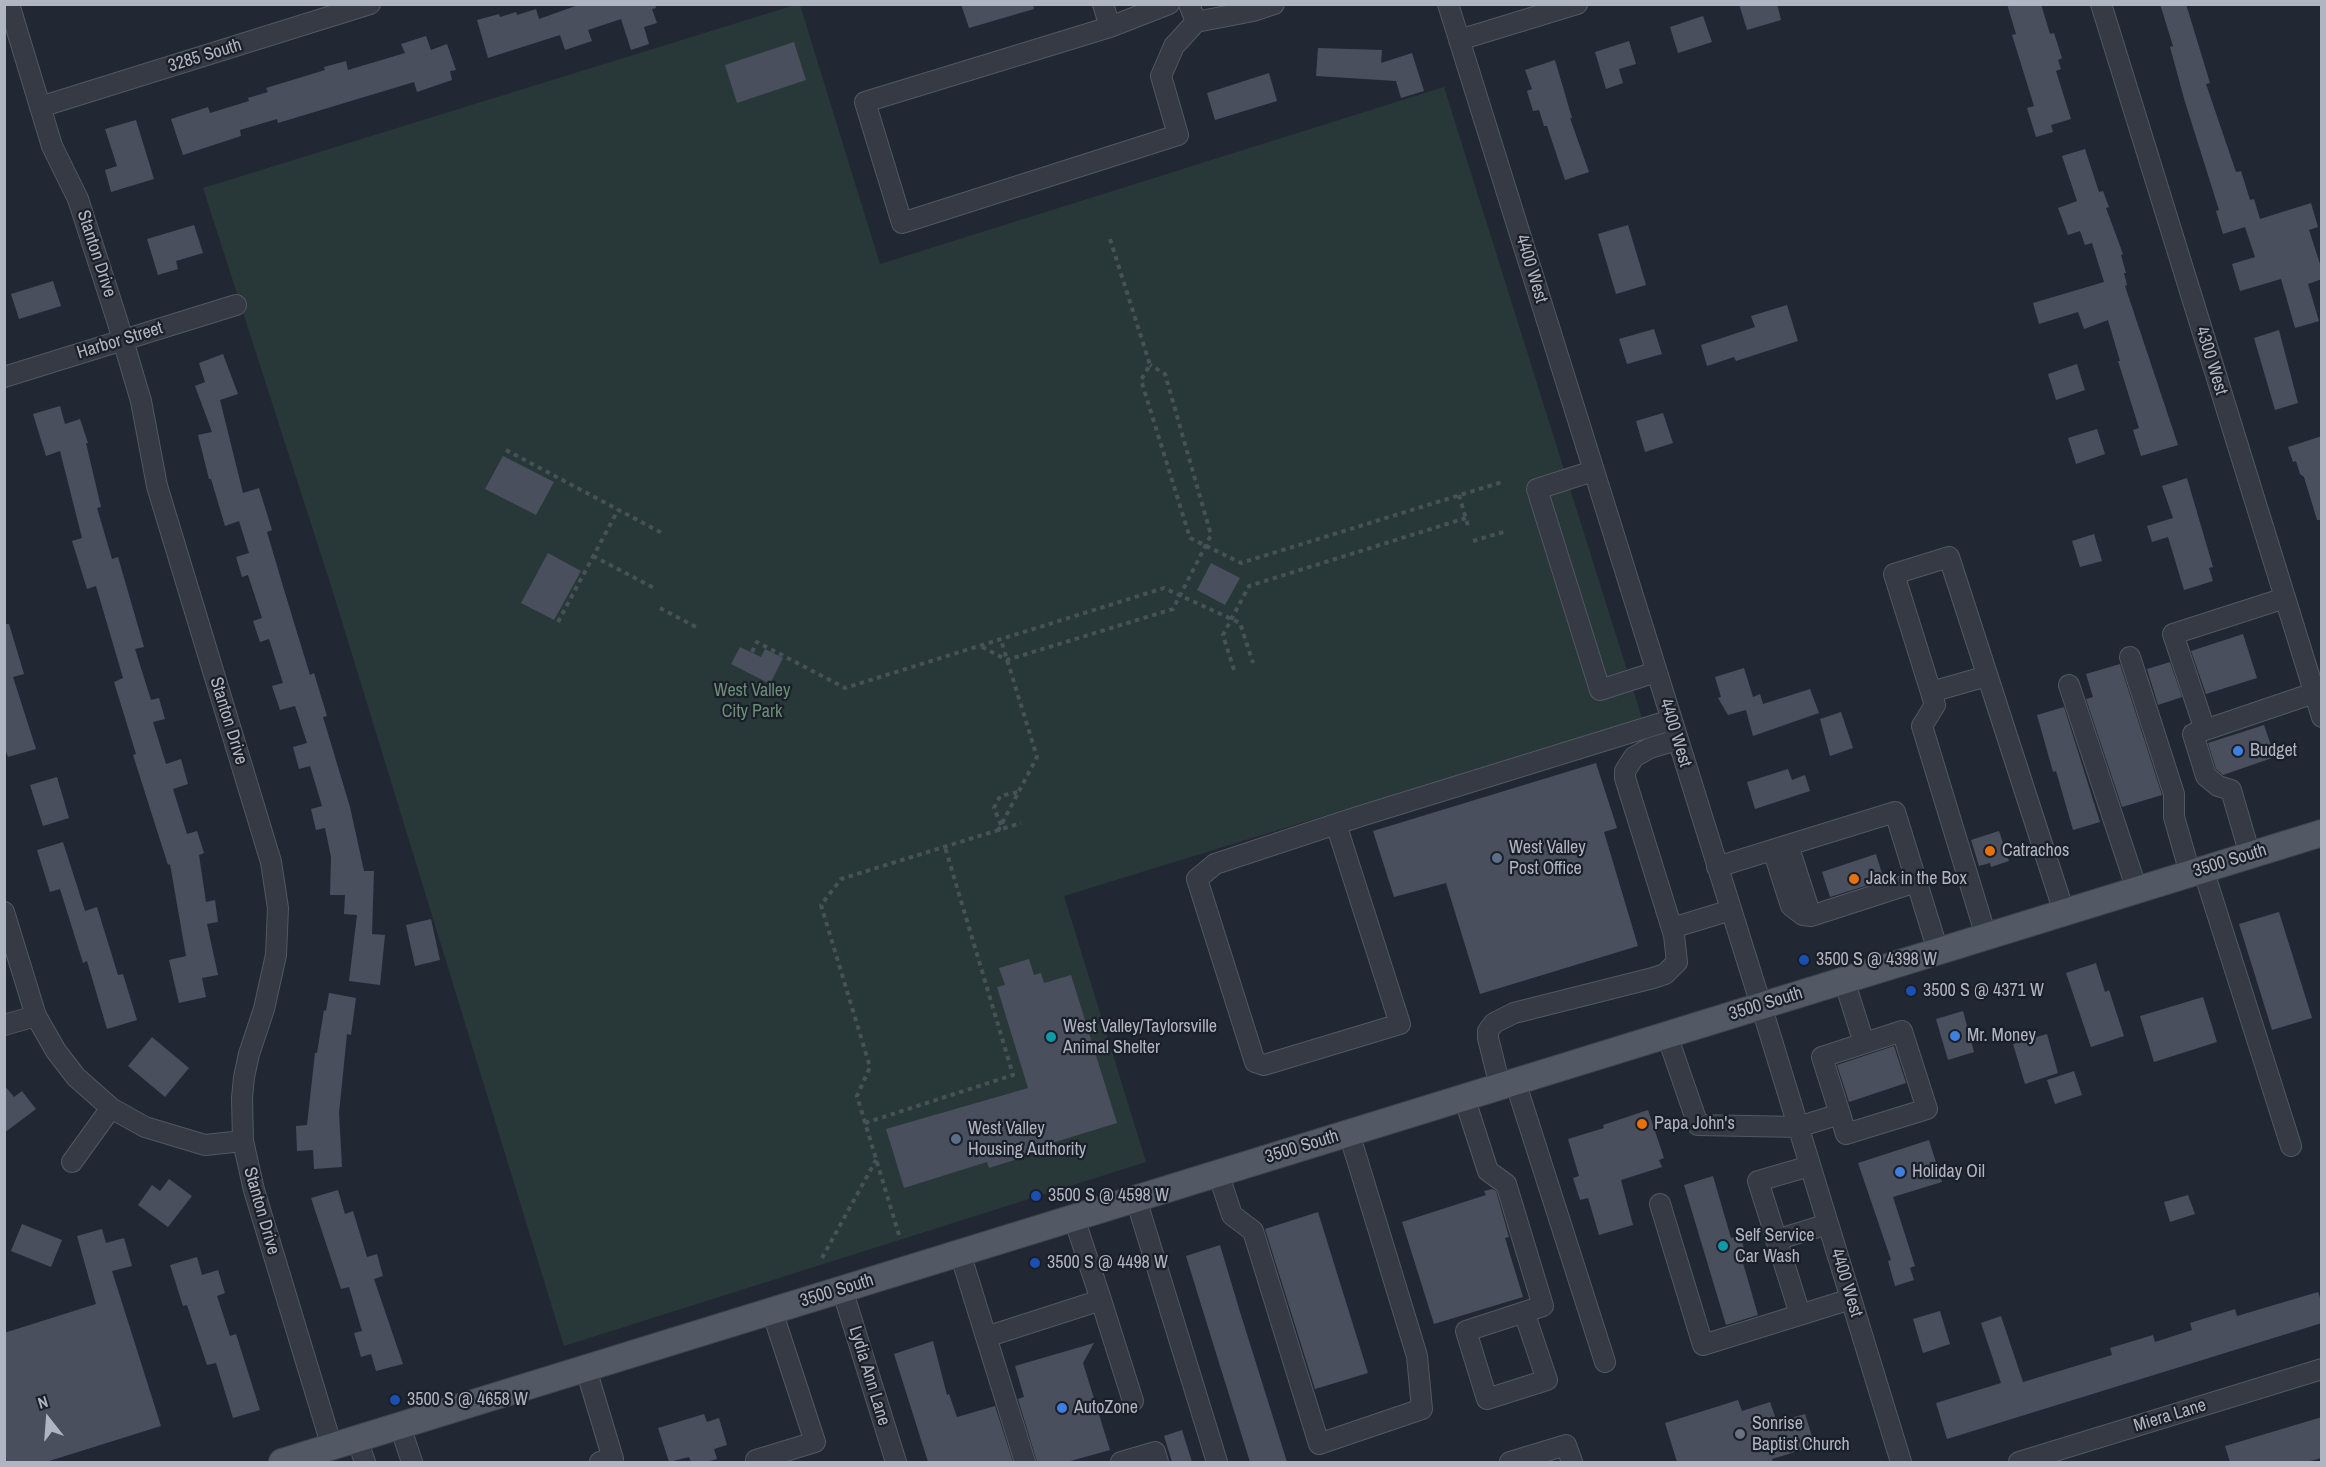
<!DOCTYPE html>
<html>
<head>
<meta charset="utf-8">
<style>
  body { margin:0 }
  #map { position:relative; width:2326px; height:1467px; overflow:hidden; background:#222833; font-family:"Archivo Narrow",sans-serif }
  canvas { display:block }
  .frame { position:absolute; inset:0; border:6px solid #afb5c1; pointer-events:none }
  .north { position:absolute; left:18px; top:1389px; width:60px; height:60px; -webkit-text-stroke:4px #1b1f29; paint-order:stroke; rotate:343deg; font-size:16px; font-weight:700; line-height:24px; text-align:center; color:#afb5c1 }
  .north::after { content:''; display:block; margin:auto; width:21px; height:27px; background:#afb5c1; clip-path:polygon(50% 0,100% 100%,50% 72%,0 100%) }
</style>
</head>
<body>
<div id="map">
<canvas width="2326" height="1467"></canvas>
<div class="frame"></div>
<div class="north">N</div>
</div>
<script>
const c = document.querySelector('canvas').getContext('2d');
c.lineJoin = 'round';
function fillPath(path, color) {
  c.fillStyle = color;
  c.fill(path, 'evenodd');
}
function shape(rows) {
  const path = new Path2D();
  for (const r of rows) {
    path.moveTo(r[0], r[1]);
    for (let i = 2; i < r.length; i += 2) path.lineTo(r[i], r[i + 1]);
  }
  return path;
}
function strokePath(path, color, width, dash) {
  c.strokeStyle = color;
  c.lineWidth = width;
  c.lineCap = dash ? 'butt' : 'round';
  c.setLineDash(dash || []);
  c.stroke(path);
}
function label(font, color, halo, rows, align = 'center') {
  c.font = font + ' "Archivo Narrow",sans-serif';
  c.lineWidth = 4.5;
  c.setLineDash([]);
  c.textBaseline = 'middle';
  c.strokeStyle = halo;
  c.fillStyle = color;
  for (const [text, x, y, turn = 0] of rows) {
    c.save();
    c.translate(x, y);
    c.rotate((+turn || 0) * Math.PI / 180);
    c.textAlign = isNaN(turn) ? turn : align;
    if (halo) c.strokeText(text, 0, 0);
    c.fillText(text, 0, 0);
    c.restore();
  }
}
const green = shape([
  [795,5,800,5,880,264,1444,87,1642,718,1064,896,1146,1162,564,1346,332,589,203,188]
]);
const building = shape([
  [581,4,655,4,656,8,652,9,657,23,644,27,649,44,631,50,621,19,588,30,592,41,565,50,560,35,488,58,477,20,499,14,500,17,516,12,517,15,536,9,539,19],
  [961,4,1033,4,1034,9,969,28],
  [1739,4,1777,4,1781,20,1747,30],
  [2007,4,2041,4,2050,34,2054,33,2062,58,2058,60,2061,69,2056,71,2071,119,2051,125,2053,132,2036,137,2027,108,2034,106,2012,35,2016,34],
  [2160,4,2186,4,2210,83,2206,84,2236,172,2241,171,2250,200,2254,199,2260,219,2311,203,2318,227,2309,230,2322,270,2322,279,2308,284,2319,321,2295,328,2281,279,2240,291,2232,264,2255,257,2245,227,2223,234,2216,211,2219,210,2185,102,2170,47,2173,46],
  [1703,16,1712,42,1678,53,1670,27],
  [426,36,431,50,447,44,456,70,450,71,452,80,417,92,414,82,278,123,277,119,240,130,241,136,183,155,171,119,208,107,210,113,249,101,248,98,268,92,266,88,325,70,324,67,346,61,348,70,405,53,401,44],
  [1629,41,1636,64,1619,69,1623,83,1606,89,1595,52],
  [794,42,806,80,737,103,725,65],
  [1318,48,1382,50,1381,63,1412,53,1424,91,1401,98,1396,81,1316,76],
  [1555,60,1572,118,1570,118,1589,172,1565,180,1547,126,1544,126,1539,110,1533,111,1527,91,1532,89,1525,70],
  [1269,73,1277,101,1215,120,1207,93],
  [136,120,154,179,111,192,105,170,117,166,105,129],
  [2085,149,2099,192,2103,191,2109,207,2106,208,2123,254,2121,255,2126,273,2124,273,2127,285,2125,286,2178,445,2141,456,2133,430,2139,428,2118,361,2120,361,2108,320,2084,329,2078,312,2039,324,2033,303,2104,282,2092,243,2085,245,2080,231,2068,235,2058,208,2077,201,2062,156],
  [194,225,203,253,176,261,178,269,158,275,147,239],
  [1628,225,1646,285,1616,294,1598,234],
  [53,281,61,306,19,319,11,294],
  [1787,305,1798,341,1736,361,1734,357,1707,366,1701,345,1755,327,1751,316],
  [1654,329,1662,354,1627,364,1619,339],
  [2279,330,2298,403,2275,410,2254,338],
  [223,354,238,394,220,400,243,493,259,488,272,530,267,532,285,593,310,675,314,673,327,716,323,717,350,807,364,871,374,871,372,934,385,935,380,985,349,981,357,915,344,914,345,895,330,895,331,857,325,828,316,830,311,809,322,806,310,766,299,769,293,747,307,743,295,706,280,710,272,686,283,683,269,639,260,642,253,621,262,618,248,575,242,577,236,557,249,553,239,521,225,526,211,479,209,479,198,435,212,432,195,386,205,382,199,363],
  [2077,364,2085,390,2056,400,2048,374],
  [60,406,65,424,80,419,88,443,86,443,101,507,97,508,112,559,118,557,144,647,135,649,151,700,159,698,165,719,153,722,166,764,181,759,188,784,173,789,187,834,197,831,204,853,199,855,206,902,215,900,218,922,207,924,218,975,202,978,206,997,179,1003,169,960,186,956,170,864,168,865,133,755,136,754,114,682,123,678,96,586,87,589,72,541,82,538,60,451,46,456,33,414],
  [1663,413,1673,443,1645,452,1636,421],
  [2097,429,2105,454,2076,464,2068,438],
  [2322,436,2322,520,2317,520,2304,477,2300,474,2296,461,2293,462,2288,447],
  [503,456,554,482,536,515,485,489],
  [2187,478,2213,567,2209,568,2213,581,2184,590,2168,537,2152,542,2147,526,2173,518,2162,486],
  [2094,534,2102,561,2080,567,2072,541],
  [548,553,581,571,554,620,521,603],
  [1211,563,1240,578,1225,605,1197,590],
  [4,624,9,624,24,674,13,677,36,749,8,757,4,747],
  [2243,634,2257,678,2206,694,2191,651],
  [740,647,761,657,765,649,783,658,770,684,731,664],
  [2170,662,2182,697,2158,705,2147,669],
  [2120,664,2162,795,2122,807,2086,699,2093,697,2086,674],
  [1744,668,1753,697,1760,694,1763,704,1810,689,1819,713,1753,736,1746,710,1728,715,1718,698,1721,697,1715,677],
  [2064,707,2100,822,2073,830,2056,771,2053,772,2037,715],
  [1841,712,1853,748,1830,756,1820,719],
  [2264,725,2275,757,2223,775,2216,769,2208,743],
  [1596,763,1617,828,1604,832,1638,946,1480,994,1446,883,1394,897,1373,831],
  [1788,769,1792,780,1805,775,1810,791,1755,809,1747,782],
  [57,777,69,818,43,826,30,785],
  [1999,831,2009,861,1991,867,1990,863,1979,866,1971,840],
  [63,842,85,911,97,907,118,975,123,974,137,1020,107,1029,87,961,83,963,60,889,50,892,37,850],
  [1876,854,1884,880,1830,897,1822,872],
  [2279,912,2312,1018,2272,1030,2239,924],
  [431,919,440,960,415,966,406,925],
  [1029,959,1034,975,1041,973,1044,983,1071,975,1117,1123,1026,1151,1027,1156,989,1168,987,1162,904,1188,886,1129,1028,1088,997,987,1005,985,999,968],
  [2096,963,2105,992,2109,990,2124,1036,2091,1047,2066,973],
  [329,993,356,998,351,1035,347,1034,339,1113,342,1167,314,1169,313,1150,297,1151,296,1126,307,1125,315,1053,317,1053,324,1010,326,1011],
  [2203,997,2217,1042,2154,1062,2140,1016],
  [1963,1011,1974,1052,1948,1060,1936,1019],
  [2047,1034,2058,1073,2025,1084,2013,1044],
  [152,1037,189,1068,165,1097,128,1066],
  [1894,1046,1906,1083,1849,1102,1837,1065],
  [2074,1071,2082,1095,2055,1104,2047,1080],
  [4,1085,14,1097,22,1091,36,1109,4,1133],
  [1648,1110,1664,1158,1659,1160,1662,1167,1621,1180,1633,1225,1599,1235,1588,1198,1580,1200,1573,1178,1579,1176,1568,1139,1604,1128,1603,1125],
  [1929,1140,1942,1182,1893,1197,1915,1266,1910,1268,1914,1280,1895,1286,1888,1261,1891,1260,1858,1163],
  [1713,1176,1731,1238,1740,1235,1746,1255,1741,1256,1758,1315,1726,1325,1684,1185],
  [169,1179,192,1196,168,1227,138,1205,152,1185,160,1191],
  [1492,1189,1496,1191,1509,1237,1505,1238,1523,1297,1434,1324,1402,1222,1486,1195,1484,1191],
  [338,1190,345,1214,353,1211,367,1257,377,1254,383,1276,374,1279,403,1364,376,1371,371,1354,361,1357,354,1333,362,1331,349,1287,341,1289,311,1198],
  [2188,1195,2195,1214,2170,1222,2164,1202],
  [1318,1212,1368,1373,1315,1389,1265,1229],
  [22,1224,62,1240,51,1267,11,1251],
  [102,1229,106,1243,124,1238,132,1266,112,1271,161,1426,46,1462,4,1462,4,1333,96,1304,77,1236],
  [1220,1245,1240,1312,1287,1462,1250,1462,1215,1350,1186,1256],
  [197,1257,202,1275,218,1270,225,1293,217,1296,230,1336,236,1334,260,1410,233,1418,216,1363,207,1365,187,1305,183,1306,170,1265],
  [2318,1292,2322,1303,2322,1323,1947,1439,1936,1403,2001,1383,1981,1323,2001,1316,2023,1382,2112,1355,2110,1348,2153,1335,2155,1342,2192,1330,2190,1323,2235,1309,2237,1316],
  [1940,1311,1950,1344,1923,1353,1913,1319],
  [933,1341,947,1395,949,1394,957,1417,995,1406,1013,1462,928,1462,894,1354],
  [1094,1343,1083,1363,1110,1450,1067,1462,1037,1462,1018,1399,1024,1397,1015,1366],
  [1738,1400,1742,1411,1770,1402,1777,1422,1805,1414,1815,1446,1772,1459,1773,1462,1677,1462,1665,1423],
  [704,1414,707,1422,719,1418,727,1445,714,1449,717,1459,706,1462,691,1462,689,1457,669,1462,658,1428],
  [2322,1417,2322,1458,2306,1462,2230,1462,2225,1446],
  [1182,1430,1192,1462,1172,1462,1164,1436]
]);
const path = shape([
  [1110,239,1150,365,1141,380,1190,538,1241,563,1502,482],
  [506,450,662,533],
  [1459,495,1468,526],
  [1473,541,1507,531],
  [593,556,656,589],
  [660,608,696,627],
  [558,622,618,510],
  [982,647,1007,660,1173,609,1211,535,1165,374,1150,365],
  [752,652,757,642,845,688,1164,588,1240,623,1253,663],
  [1234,670,1223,635,1249,586,1466,518],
  [1001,825,994,808,1000,796,1018,792],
  [998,831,1037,757,1001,640],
  [865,1123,1013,1075,945,847],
  [899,1235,857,1096,870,1067,821,905,841,879,1021,823],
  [822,1258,876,1160]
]);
const minor = shape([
  [9,4,52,146,78,199,117,320,141,401,157,486,271,862,278,908,276,955,264,1009,249,1054,244,1077,242,1098,243,1141,254,1190,332,1447],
  [1103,4,1110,27],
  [1169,4,1110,27,865,102,902,223,1178,135,1161,76,1174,46,1196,22],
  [1189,4,1196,22],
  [1448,4,1761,1005,1901,1462],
  [2101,4,2322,717],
  [1196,22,1253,11,1274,4],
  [1459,40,1577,4],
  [40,107,370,4],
  [4,377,236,305],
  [1593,471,1537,489,1600,690,1656,672],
  [2130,657,2174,794,2174,817,2190,873],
  [2069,685,2137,890],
  [1931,692,1987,676],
  [2205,730,2173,634,2285,598],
  [1336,824,1400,1024,1264,1065,1255,1062,1197,879,1215,864,1336,824,1364,815,1671,720],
  [1788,845,1811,916,1916,882],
  [1773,850,1791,906,1803,915,1811,916],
  [2250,855,2231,790,2218,786,2206,776,2193,734,2314,693],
  [1717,867,1895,812,1938,951],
  [2203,869,2291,1146],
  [4,912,36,1016,56,1051,76,1077,111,1108,145,1127,205,1145,243,1141],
  [1672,928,1731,910],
  [1986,936,1922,726,1935,705,1894,574,1949,557,2064,912],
  [1844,980,1864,1043],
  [4,1025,36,1016],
  [1667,1035,1698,1125,1798,1127,1840,1114,1822,1057,1902,1031,1927,1109,1846,1134,1840,1114],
  [1515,1081,1605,1362],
  [1500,1086,1488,1038,1488,1031,1494,1023,1514,1013,1653,978,1665,974,1677,962,1674,935,1625,778,1625,771,1634,757,1650,748,1677,740],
  [1464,1097,1488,1171,1506,1184,1543,1306,1466,1331,1487,1399,1547,1380,1524,1312],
  [72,1162,111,1108],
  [1218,1173,1232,1215,1253,1231,1319,1444,1422,1409,1417,1356,1349,1133],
  [1136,1199,1217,1462],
  [1660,1204,1703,1345,1851,1299],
  [1074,1218,1101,1300],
  [1776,1240,1828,1224],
  [960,1253,1025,1462],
  [842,1289,896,1462],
  [1800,1314,1758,1181,1810,1166],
  [986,1337,1101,1300,1133,1401],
  [586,1369,613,1459,600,1462],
  [400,1426,412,1462],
  [357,1439,365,1462],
  [756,1460,815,1442,772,1311],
  [1121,1462,1155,1452,1158,1462],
  [1510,1462,1566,1445,1572,1462],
  [2019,1462,2322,1369]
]);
const major = shape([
  [282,1462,2322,833]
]);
const markers = [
  [2238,751,6,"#3f7fe0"],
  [1990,851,6,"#e8710a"],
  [1497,858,6,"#5c6f8a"],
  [1854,879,6,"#e8710a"],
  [1804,960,6,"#1a4fb4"],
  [1911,991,6,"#1a4fb4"],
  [1955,1036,6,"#3f7fe0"],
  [1051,1037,6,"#0f9aa8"],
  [1642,1124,6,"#e8710a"],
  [956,1139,6,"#5c6f8a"],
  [1900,1172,6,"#3f7fe0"],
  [1036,1196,6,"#1a4fb4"],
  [1723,1246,6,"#0f9aa8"],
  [1035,1263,6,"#1a4fb4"],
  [395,1400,6,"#1a4fb4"],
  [1062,1408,6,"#3f7fe0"],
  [1740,1434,6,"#6b7280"]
];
const streetNames = [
  ["3285 South",205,56,-17],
  ["Stanton Drive",96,254,72],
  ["4400 West",1531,269,73],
  ["Harbor Street",120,341,-17],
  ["4300 West",2211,361,73],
  ["Stanton Drive",228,721,73],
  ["4400 West",1675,733,73],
  ["3500 South",2230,861,-17],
  ["3500 South",1766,1004,-17],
  ["3500 South",1302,1147,-17],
  ["Stanton Drive",261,1211,74],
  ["4400 West",1846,1283,73],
  ["3500 South",837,1291,-17],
  ["Lydia Ann Lane",869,1376,73],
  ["Miera Lane",2170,1416,-17]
];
const parkNames = [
  ["West Valley",752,691],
  ["City Park",752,712]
];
const poiNames = [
  ["Budget",2250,751],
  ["West Valley",1509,848],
  ["Post Office",1509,869],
  ["Catrachos",2002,851],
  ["Jack in the Box",1866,879],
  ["3500 S @ 4398 W",1816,960],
  ["3500 S @ 4371 W",1923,991],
  ["West Valley/Taylorsville",1063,1027],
  ["Animal Shelter",1063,1048],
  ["Mr. Money",1967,1036],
  ["Papa John's",1654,1124],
  ["West Valley",968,1129],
  ["Housing Authority",968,1150],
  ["Holiday Oil",1912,1172],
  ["3500 S @ 4598 W",1048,1196],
  ["Self Service",1735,1236],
  ["Car Wash",1735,1257],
  ["3500 S @ 4498 W",1047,1263],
  ["3500 S @ 4658 W",407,1400],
  ["AutoZone",1074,1408],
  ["Sonrise",1752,1424],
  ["Baptist Church",1752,1445]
];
fillPath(green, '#283738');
fillPath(building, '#494f5d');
strokePath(minor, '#525862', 22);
strokePath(major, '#3e434e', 28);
strokePath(path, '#455356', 4, [4.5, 4.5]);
strokePath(minor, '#353a44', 20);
strokePath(major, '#535964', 26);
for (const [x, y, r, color] of markers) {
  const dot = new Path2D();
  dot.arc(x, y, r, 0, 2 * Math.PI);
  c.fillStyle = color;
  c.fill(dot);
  strokePath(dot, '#1b1f29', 2);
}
label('18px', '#afb5c1', '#1b1f29', streetNames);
label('18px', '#6a8e76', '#1b1f29', parkNames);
label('18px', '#afb5c1', '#1b1f29', poiNames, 'left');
</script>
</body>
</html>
